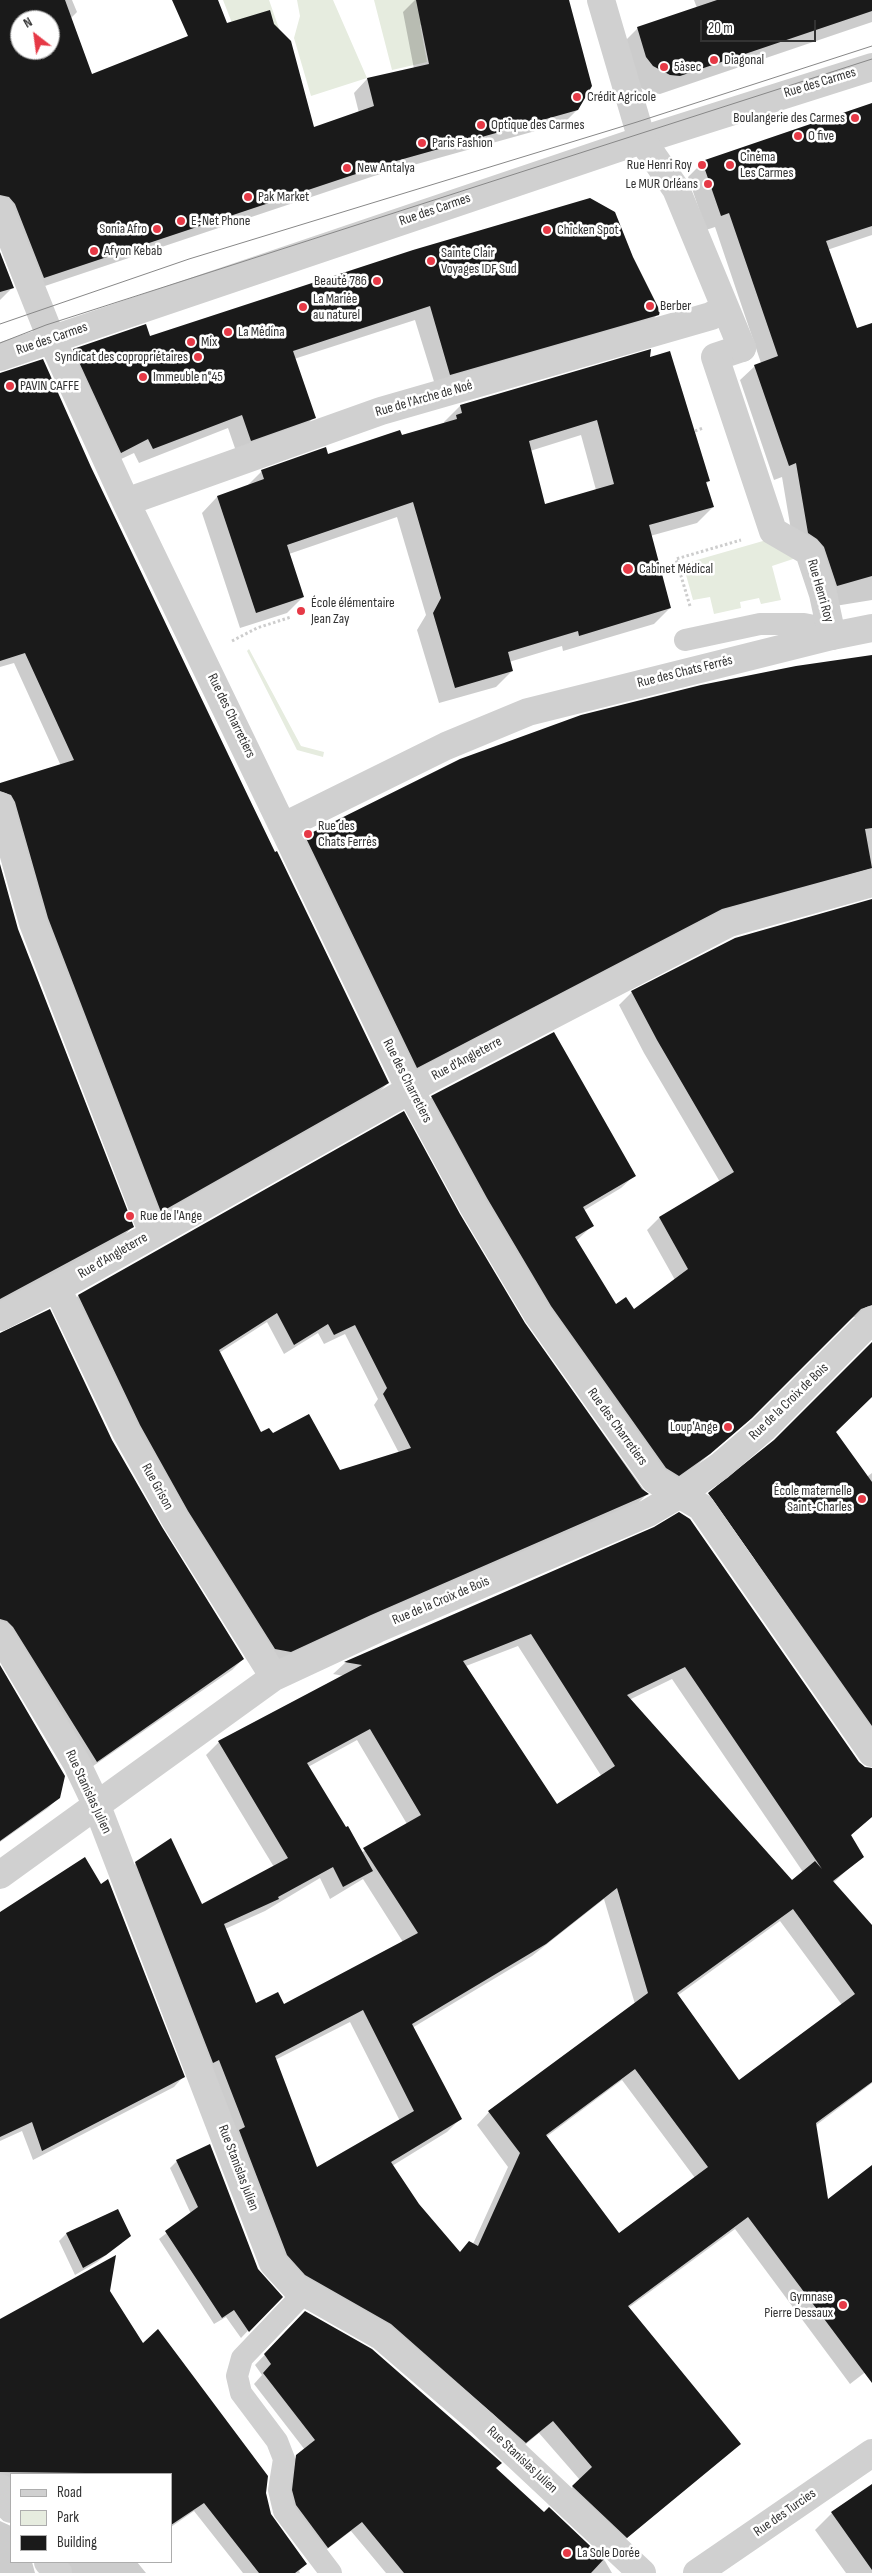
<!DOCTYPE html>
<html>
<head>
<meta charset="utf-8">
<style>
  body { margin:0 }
  #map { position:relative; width:872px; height:2573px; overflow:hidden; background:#fff; font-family:"Sofia Sans Condensed",sans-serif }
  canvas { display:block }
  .legend { position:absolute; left:10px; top:2473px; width:162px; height:90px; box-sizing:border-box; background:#fff; border:1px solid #adadad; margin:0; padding:6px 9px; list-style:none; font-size:15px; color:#333 }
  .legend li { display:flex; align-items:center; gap:10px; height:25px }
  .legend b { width:25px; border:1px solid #adadad }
  .north { position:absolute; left:10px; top:10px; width:50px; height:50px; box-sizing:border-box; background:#fff; border:1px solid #adadad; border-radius:50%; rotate:330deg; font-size:14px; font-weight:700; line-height:20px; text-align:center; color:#333 }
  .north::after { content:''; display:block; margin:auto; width:18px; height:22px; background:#e63946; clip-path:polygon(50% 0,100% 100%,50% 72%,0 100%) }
  .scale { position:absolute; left:700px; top:20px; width:116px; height:22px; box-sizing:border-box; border:2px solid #333; border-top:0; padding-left:6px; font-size:15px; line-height:18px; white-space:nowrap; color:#333; -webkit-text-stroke:4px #fff; paint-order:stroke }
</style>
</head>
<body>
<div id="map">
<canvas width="872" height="2573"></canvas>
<ul class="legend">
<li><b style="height:6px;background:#d0d0d0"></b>Road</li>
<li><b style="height:14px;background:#e6ecdf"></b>Park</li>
<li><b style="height:14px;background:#1a1a1a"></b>Building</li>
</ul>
<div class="north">N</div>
<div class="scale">20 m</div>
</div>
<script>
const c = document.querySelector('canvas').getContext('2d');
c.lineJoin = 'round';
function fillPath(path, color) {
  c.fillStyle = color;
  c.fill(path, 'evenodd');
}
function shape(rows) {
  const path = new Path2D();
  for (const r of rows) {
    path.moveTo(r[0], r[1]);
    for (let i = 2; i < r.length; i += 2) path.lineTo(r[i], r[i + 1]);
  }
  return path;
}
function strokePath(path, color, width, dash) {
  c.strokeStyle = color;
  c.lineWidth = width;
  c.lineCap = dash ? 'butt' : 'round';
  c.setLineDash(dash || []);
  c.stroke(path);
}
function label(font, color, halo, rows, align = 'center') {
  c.font = font + ' "Sofia Sans Condensed",sans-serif';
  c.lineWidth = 5;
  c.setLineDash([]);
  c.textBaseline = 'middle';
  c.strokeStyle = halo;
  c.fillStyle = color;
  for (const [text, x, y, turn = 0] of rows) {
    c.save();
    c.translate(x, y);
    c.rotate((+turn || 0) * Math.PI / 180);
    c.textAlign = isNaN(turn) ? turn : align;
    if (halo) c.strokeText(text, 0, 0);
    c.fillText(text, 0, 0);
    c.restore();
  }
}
const green = shape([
  [223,0,269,0,283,40,243,51],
  [297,0,333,0,367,78,311,96,294,38,300,16],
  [374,0,436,0,440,20,420,25,427,62,392,70],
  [775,540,796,558,772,566,781,600,761,604,759,598,740,602,741,608,714,614,710,597,693,600,683,564,763,541],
  [249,649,301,746,324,752,323,757,297,750,247,651]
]);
const shadow = shape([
  [0,0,72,0,77,12,70,19,91,75,314,129,359,113,354,93,367,79,414,69,403,12,415,0,567,0,577,110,564,123,374,176,30,291,0,216],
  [20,20,50,20,50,50,20,50],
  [694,0,872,0,872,22,660,94,651,93,635,85,619,47,638,28,697,8],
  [872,104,872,235,827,250,856,330,872,324,872,600,835,606,794,548,782,477,774,480,740,380,755,366,761,363,715,227,706,230,688,177,703,162],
  [0,256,13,287,0,300],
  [632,257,658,314,644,329,436,388,415,320,294,359,314,417,300,432,237,454,228,428,139,463,134,453,106,466,60,364,74,350],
  [648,359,709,481,706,484,713,507,697,523,650,536,670,608,654,624,563,651,562,646,509,662,512,671,496,687,439,703,417,630,426,615,397,517,289,554,303,597,287,613,240,628,202,513,217,497,246,487,262,471,445,424,444,422,460,406],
  [581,435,596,490,544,506,530,451],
  [0,375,90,467,274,854,388,1083,377,1094,151,1221,0,805,0,784,61,766,14,663,0,667],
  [872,656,872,887,862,880,404,1080,293,850,306,838,460,760],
  [0,868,17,929,132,1227,122,1238,0,1303],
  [872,900,872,1324,862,1317,854,1317,847,1321,738,1430,696,1466,665,1488,419,1109,432,1097,634,1176,621,1188,583,1211,592,1226,576,1241,615,1306,634,1311,675,1280,647,1230,659,1218,720,1182,644,1053,619,1005,632,992],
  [403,1113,458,1215,524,1324,647,1494,637,1504,280,1661,265,1658,68,1306,78,1296],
  [267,1322,284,1354,318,1333,324,1344,345,1334,378,1399,374,1405,399,1453,339,1472,272,1435,261,1434,219,1353],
  [0,1334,111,1440,161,1528,243,1659,232,1670,86,1771,0,1634],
  [872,1473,872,1756,743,1571,756,1559],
  [655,1528,858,1763,865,1768,872,1770,872,1816,850,1836,862,1856,833,1883,872,1926,872,2083,815,2126,827,2201,872,2167,872,2367,850,2384,735,2229,628,2308,739,2444,614,2549,560,2499,580,2480,539,2433,513,2455,379,2337,292,2287,123,1876,136,1863,201,1906,274,1867,206,1755,219,1742,344,1676,333,1674,345,1663],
  [518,1646,602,1777,557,1806,466,1666],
  [672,1679,803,1872,792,1881,629,1700],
  [357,1740,407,1824,361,1853,308,1767],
  [320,1878,330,1899,363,1879,403,1942,284,2005,256,2004,225,1929,265,1911],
  [604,1899,635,2004,489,2112,477,2125,508,2167,473,2244,459,2253,418,2205,392,2166,447,2132,460,2119,412,2028,532,1956],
  [780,1921,842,2005,739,2082,677,1996],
  [350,2022,400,2121,317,2169,275,2060],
  [622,2080,695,2178,619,2235,546,2137],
  [0,1668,59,1797,48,1808,0,1842],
  [0,1914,183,2077,174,2087,33,2160,22,2131,0,2141],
  [177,2161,257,2269,281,2296,241,2338,226,2317,214,2324,159,2239,191,2214,170,2168],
  [117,2210,122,2243,97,2262,75,2275,59,2241,66,2234],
  [108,2291,143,2345,265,2493,270,2515,306,2563,299,2571,300,2573,243,2573,194,2511,171,2527,171,2474,11,2474,11,2505,0,2486,0,2320],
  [296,2322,495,2469,544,2513,549,2509,605,2561,612,2573,386,2573,351,2531,318,2556,287,2515,287,2466,305,2450,254,2384,262,2375,255,2365],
  [872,2485,872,2573,846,2573,815,2530,832,2513],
  [0,2521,11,2526,11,2562,32,2562,35,2573,0,2573],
  [49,2562,137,2562,146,2573,61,2573]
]);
const building = shape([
  [0,0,65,0,92,74,188,36,172,0,218,0,227,23,270,10,274,24,291,41,314,127,374,106,367,78,429,64,416,0,569,0,592,86,578,110,389,163,44,278,15,204,9,197,0,195],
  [20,20,50,20,50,50,20,50],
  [717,0,872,0,872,11,680,76,670,75,653,66,646,57,637,27],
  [872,103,872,226,826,241,857,328,872,323,872,576,837,586,824,547,817,539,808,533,796,463,789,466,754,365,778,356,729,213,721,216,702,161],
  [590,198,615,212,633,257,660,311,659,315,450,375,430,306,293,351,316,418,251,441,242,415,153,449,148,439,121,453,73,349,146,324,150,336,413,250],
  [0,252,14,288,0,292],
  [651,349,650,357,670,351,710,481,706,482,714,507,649,525,671,608,579,636,578,631,508,652,513,671,455,688,433,613,441,598,413,502,287,545,304,597,256,613,217,496,264,479,261,470,326,447,328,454,400,430,402,435,457,419,456,415,462,413,460,405],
  [597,420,614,484,545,504,529,441],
  [43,359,91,467,248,796,275,852,277,851,389,1083,161,1212,48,918,15,802,11,795,0,791,0,783,74,760,25,653,0,661,0,373],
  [872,655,872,828,865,829,872,868,722,909,417,1068,305,836,460,759,581,715,701,685,796,666],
  [0,864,18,929,134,1227,0,1299],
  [872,899,872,1305,861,1309,752,1418,710,1454,679,1476,666,1468,551,1306,487,1198,431,1096,554,1032,636,1176,583,1207,594,1226,575,1237,616,1304,626,1297,634,1309,688,1269,659,1217,734,1172,657,1040,631,991,735,938],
  [404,1111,460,1214,525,1323,642,1489,649,1494,371,1615,291,1652,275,1649,188,1511,140,1425,78,1295],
  [277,1313,294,1345,328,1324,334,1335,355,1325,387,1388,383,1394,411,1448,340,1470,309,1414,273,1433,269,1428,261,1432,219,1350],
  [50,1309,112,1440,162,1527,244,1659,97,1762,13,1627,7,1621,0,1619,0,1333],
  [872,1342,872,1397,836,1432,872,1482,872,1726,708,1493,774,1440],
  [679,1512,690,1519,859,1762,865,1767,872,1768,872,1817,851,1835,864,1857,833,1881,872,1925,872,2082,816,2123,828,2199,872,2165,872,2383,748,2217,628,2306,741,2444,627,2538,572,2486,592,2467,553,2421,526,2443,391,2324,305,2275,287,2255,239,2130,245,2127,219,2060,213,2063,135,1862,171,1838,202,1904,288,1858,218,1741,362,1665,344,1662,654,1527],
  [531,1634,615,1766,557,1804,463,1661],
  [685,1667,822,1869,815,1861,792,1880,627,1695],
  [370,1729,421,1815,363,1848,418,1933,284,2004,278,1992,256,2003,224,1924,279,1899,278,1897,333,1867,343,1887,373,1871,348,1826,346,1827,307,1763],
  [617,1888,648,1993,488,2111,520,2153,478,2246,469,2241,460,2252,419,2204,391,2162,462,2119,412,2024,546,1944],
  [793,1909,855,1994,739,2080,677,1993],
  [363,2010,414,2111,317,2167,275,2056],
  [635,2069,708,2167,619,2233,546,2135],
  [0,1665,65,1776,60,1798,0,1841],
  [85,1857,101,1884,108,1879,185,2077,42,2151,32,2122,0,2137,0,1912],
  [210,2144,258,2269,283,2297,249,2332,234,2310,222,2318,165,2231,198,2207,176,2160],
  [118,2209,131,2236,106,2255,83,2268,66,2233],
  [116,2255,110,2291,143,2343,158,2329,268,2476,266,2493,271,2514,307,2564,295,2573,259,2573,204,2503,171,2525,171,2474,0,2472,0,2319],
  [305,2311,372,2349,502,2463,496,2468,544,2512,549,2507,604,2559,591,2573,404,2573,362,2522,328,2548,296,2505,292,2490,296,2455,315,2440,263,2373,271,2364,264,2354],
  [872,2484,872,2570,831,2512]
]);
const path = shape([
  [695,431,703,428],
  [690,606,676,559,741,540],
  [232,641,257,628,291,617]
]);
const service = shape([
  [685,640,760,624,804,624,814,626,832,636],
  [305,2292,242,2358,237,2376,241,2393,277,2441,284,2459,279,2490,284,2511,331,2573]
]);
const pedestrian = shape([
  [0,210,51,338],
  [742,348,715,357,773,531,809,552,823,594,832,636],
  [0,357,642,140,872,67],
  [0,806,33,923,153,1234]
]);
const minor = shape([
  [601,0,642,140,676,189,742,348],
  [51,338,126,502,410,1090,473,1206,538,1315,655,1480,701,1507,872,1753],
  [126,502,381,411,711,316,725,308],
  [284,826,446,746,528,712,832,636,872,628],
  [57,1288,126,1432,175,1519,274,1677],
  [0,1317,72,1280,429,1079,729,923,872,883],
  [0,1635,76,1762,97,1806,273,2263,295,2287,381,2336,482,2423,642,2573],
  [0,1875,274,1677,377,1629,648,1513,680,1494,720,1466,763,1429,872,1320],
  [0,2488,11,2509],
  [48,2562,58,2573],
  [697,2573,872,2453]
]);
const tram = shape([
  [0,324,189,259,637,122,872,46],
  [0,343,46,325,872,59]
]);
const markers = [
  [714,60,5,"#e63946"],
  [664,67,5,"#e63946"],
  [577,97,5,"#e63946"],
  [855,118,5,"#e63946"],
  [481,125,5,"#e63946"],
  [798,136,5,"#e63946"],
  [422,143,5,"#e63946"],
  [702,165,5,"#e63946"],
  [730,165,5,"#e63946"],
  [347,168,5,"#e63946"],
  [708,184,5,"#e63946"],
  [248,197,5,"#e63946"],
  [181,221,5,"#e63946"],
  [157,229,5,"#e63946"],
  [547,230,5,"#e63946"],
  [94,251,5,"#e63946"],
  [431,261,5,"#e63946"],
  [377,281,5,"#e63946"],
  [650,306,5,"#e63946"],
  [303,307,5,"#e63946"],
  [228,332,5,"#e63946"],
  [191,342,5,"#e63946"],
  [198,357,5,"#e63946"],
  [143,377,5,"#e63946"],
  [10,386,5,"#e63946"],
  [628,569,6,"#e63946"],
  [301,611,5,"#e63946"],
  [308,834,5,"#e63946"],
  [130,1216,5,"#e63946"],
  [728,1427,5,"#e63946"],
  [862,1499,5,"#e63946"],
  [843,2305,5,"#e63946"],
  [567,2553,5,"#e63946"]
];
const poiNames = [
  ["Diagonal",724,60],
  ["5àsec",674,67],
  ["Crédit Agricole",587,97],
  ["Boulangerie des Carmes",845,118,"right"],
  ["Optique des Carmes",491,125],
  ["O five",808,136],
  ["Paris Fashion",432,143],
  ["Cinéma",740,157],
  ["Les Carmes",740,173],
  ["Rue Henri Roy",692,165,"right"],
  ["New Antalya",357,168],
  ["Le MUR Orléans",698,184,"right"],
  ["Pak Market",258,197],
  ["E-Net Phone",191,221],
  ["Sonia Afro",147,229,"right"],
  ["Chicken Spot",557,230],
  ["Afyon Kebab",104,251],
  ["Sainte Clair",441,253],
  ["Voyages IDF Sud",441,269],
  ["Beauté 786",367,281,"right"],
  ["La Mariée",313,299],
  ["au naturel",313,315],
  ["Berber",660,306],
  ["La Médina",238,332],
  ["Mix",201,342],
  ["Syndicat des copropriétaires",188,357,"right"],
  ["Immeuble n°45",153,377],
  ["PAVIN CAFFE",20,386],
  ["Cabinet Médical",639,569],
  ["École élémentaire",311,603],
  ["Jean Zay",311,619],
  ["Rue des",318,826],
  ["Chats Ferrés",318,842],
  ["Rue de l'Ange",140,1216],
  ["Loup'Ange",718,1427,"right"],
  ["École maternelle",852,1491,"right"],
  ["Saint-Charles",852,1507,"right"],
  ["Gymnase",833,2297,"right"],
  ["Pierre Dessaux",833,2313,"right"],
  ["La Sole Dorée",577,2553]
];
const streetNames = [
  ["Rue des Carmes",820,83,-17],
  ["Rue des Carmes",435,210,-19],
  ["Rue des Carmes",52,339,-19],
  ["Rue de l'Arche de Noé",424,399,-16],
  ["Rue Henri Roy",820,591,74],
  ["Rue des Chats Ferrés",685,672,-14],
  ["Rue des Charretiers",231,716,64],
  ["Rue d'Angleterre",467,1059,-28],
  ["Rue des Charretiers",407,1081,63],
  ["Rue d'Angleterre",113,1256,-30],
  ["Rue de la Croix de Bois",789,1402,-44],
  ["Rue des Charretiers",617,1427,54],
  ["Rue Grison",157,1487,61],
  ["Rue de la Croix de Bois",441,1601,-23],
  ["Rue Stanislas Julien",88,1792,65],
  ["Rue Stanislas Julien",238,2168,69],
  ["Rue Stanislas Julien",522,2460,43],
  ["Rue des Turcies",785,2513,-35]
];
fillPath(green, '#e6ecdf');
fillPath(shadow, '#0003');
fillPath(building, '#1a1a1a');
strokePath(path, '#cdcdcd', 3, [2.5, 2.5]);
strokePath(service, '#d0d0d0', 22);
strokePath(pedestrian, '#d0d0d0', 28);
strokePath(minor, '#d0d0d0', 28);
strokePath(tram, '#888', 1);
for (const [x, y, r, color] of markers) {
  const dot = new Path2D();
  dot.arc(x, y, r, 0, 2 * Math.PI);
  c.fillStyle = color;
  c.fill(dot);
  strokePath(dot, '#fff', 2);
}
label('14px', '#333', '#fff', poiNames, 'left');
label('14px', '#333', '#fff', streetNames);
</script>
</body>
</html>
